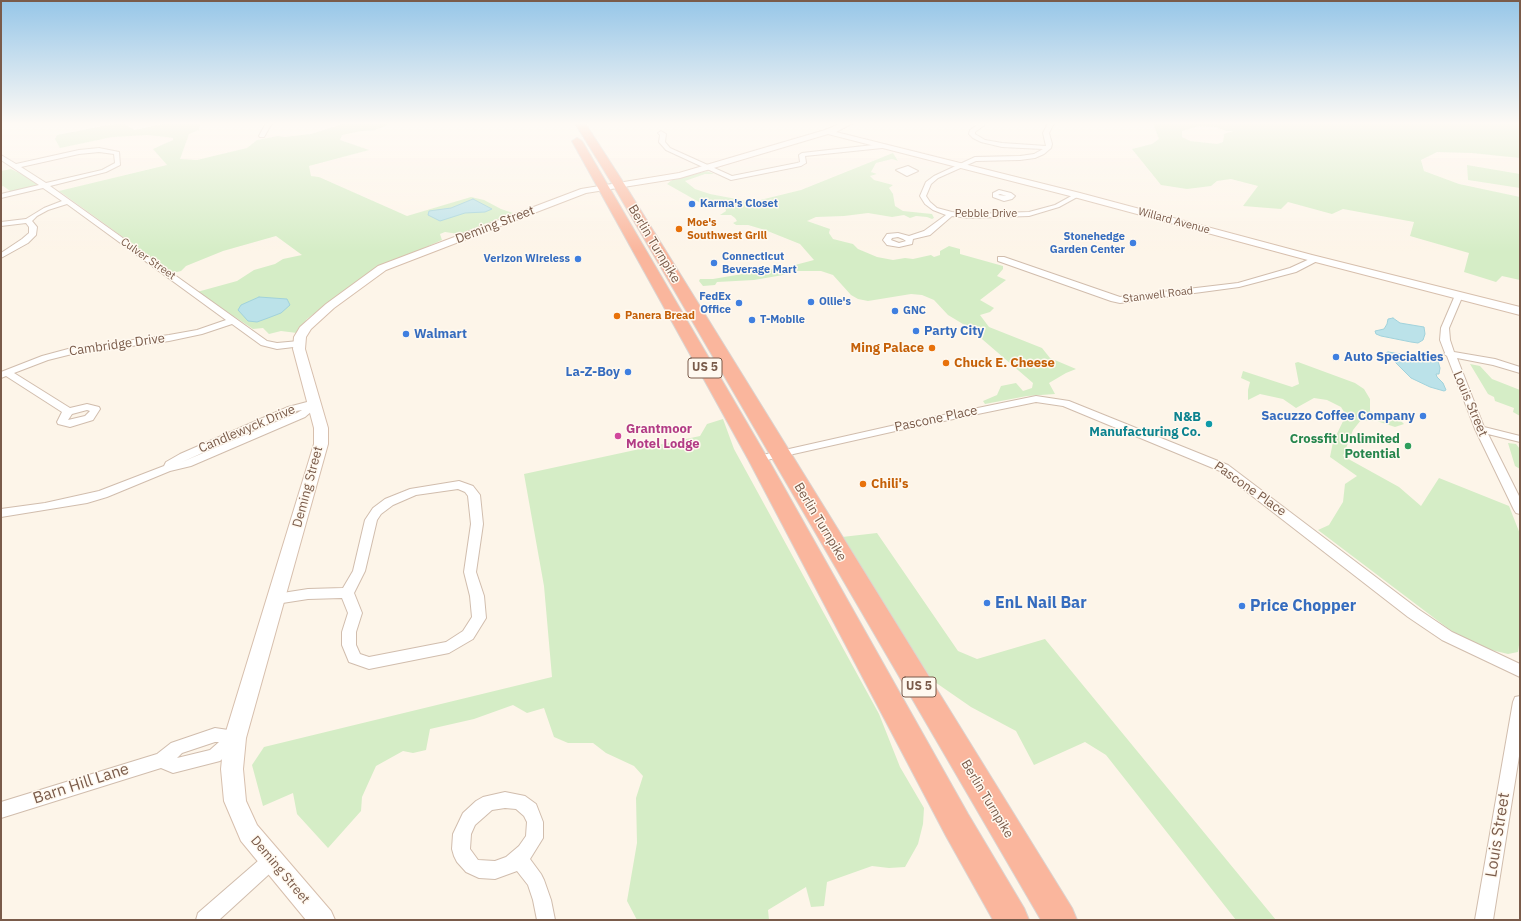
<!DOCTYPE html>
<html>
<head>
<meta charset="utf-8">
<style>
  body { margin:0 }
  #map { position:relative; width:1521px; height:921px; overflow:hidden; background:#fdf5e9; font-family:"IBM Plex Sans",sans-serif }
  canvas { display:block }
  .frame { position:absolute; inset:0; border:2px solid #7a5b4a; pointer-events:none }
</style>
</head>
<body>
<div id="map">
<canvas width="1521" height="921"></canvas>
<div class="frame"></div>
</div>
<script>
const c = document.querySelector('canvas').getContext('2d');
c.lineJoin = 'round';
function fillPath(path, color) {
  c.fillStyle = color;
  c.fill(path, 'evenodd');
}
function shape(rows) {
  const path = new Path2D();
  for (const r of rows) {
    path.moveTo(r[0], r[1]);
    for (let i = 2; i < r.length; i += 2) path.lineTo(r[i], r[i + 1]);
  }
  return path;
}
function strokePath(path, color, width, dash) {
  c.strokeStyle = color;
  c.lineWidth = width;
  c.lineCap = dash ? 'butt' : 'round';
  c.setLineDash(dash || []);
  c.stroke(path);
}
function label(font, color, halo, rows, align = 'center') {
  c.font = font + ' "IBM Plex Sans",sans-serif';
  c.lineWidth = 3;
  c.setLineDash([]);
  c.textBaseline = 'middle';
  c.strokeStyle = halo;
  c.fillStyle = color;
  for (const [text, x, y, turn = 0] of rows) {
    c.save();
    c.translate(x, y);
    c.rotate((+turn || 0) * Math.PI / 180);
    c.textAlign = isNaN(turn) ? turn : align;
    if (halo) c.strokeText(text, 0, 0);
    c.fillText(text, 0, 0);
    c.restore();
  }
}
const green = shape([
  [119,123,123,123,134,130,168,123,200,123,199,130,189,134,180,159,197,160,247,148,257,140,278,136,284,137,311,134,346,123,389,123,386,126,375,130,361,131,342,135,340,140,369,150,309,166,311,176,319,177,407,216,471,197,484,200,501,209,513,213,459,234,445,232,440,234,442,240,377,269,343,292,307,319,297,333,281,331,269,334,263,328,253,329,197,292,237,281,254,270,275,264,283,259,302,255,276,236,223,251,186,266,181,271,173,273,59,191,167,165,153,149,173,140,173,138,149,135,112,137,60,148,55,139,57,135],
  [1153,123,1520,124,1520,158,1472,153,1437,152,1421,160,1424,171,1459,184,1520,197,1520,280,1502,276,1496,282,1464,272,1469,253,1410,236,1414,222,1343,209,1332,214,1288,202,1281,209,1243,206,1258,186,1231,179,1217,181,1211,186,1187,189,1161,185,1132,149,1152,144,1159,139],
  [1199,126,1215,127,1226,131,1233,131,1224,134,1223,142,1217,144,1190,141,1182,137,1182,131],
  [893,153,898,161,892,159,876,163,871,172,877,174,870,176,874,180,893,185,889,188,893,194,895,206,903,211,932,214,934,218,932,219,927,217,916,216,910,218,904,215,892,217,868,213,844,216,816,217,807,221,830,229,829,233,833,239,853,244,858,249,877,257,893,260,905,258,913,259,931,255,934,257,940,255,940,251,949,246,960,249,960,254,1003,266,1003,269,997,276,1006,280,980,300,994,308,990,312,980,315,989,327,1042,348,1050,358,1076,369,1066,373,1049,383,1055,394,1027,396,985,404,983,401,997,395,1001,386,1016,383,1023,391,1032,388,1033,383,968,327,948,315,934,300,922,295,911,294,868,301,858,299,851,295,833,275,821,271,792,271,783,275,754,280,717,282,715,285,703,286,699,281,700,279,713,279,795,265,814,260,800,244,765,230,748,225,736,225,733,223,737,221,735,218,731,215,720,215,726,211,725,207,706,206,667,184,672,180,707,171,714,174,705,174,685,181,695,189,710,194,752,202,801,190],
  [1467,165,1520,174,1520,188,1468,180],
  [11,169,44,185,13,193,3,186,1,187,1,171],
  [1298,362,1355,383,1364,389,1370,399,1370,411,1378,415,1399,419,1404,424,1395,427,1377,421,1361,420,1353,430,1343,456,1399,487,1421,506,1439,478,1509,506,1520,534,1520,638,1518,652,1508,654,1483,648,1450,630,1318,530,1329,525,1343,502,1345,484,1357,476,1330,457,1333,442,1346,415,1341,407,1327,400,1314,398,1296,408,1283,399,1260,394,1248,400,1248,390,1250,382,1241,378,1243,371,1292,387,1299,384,1295,363],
  [1470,364,1480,366,1492,379,1520,390,1520,416,1513,412,1514,408,1495,401,1494,397,1488,394],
  [723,419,734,449,879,714,900,767,924,808,923,824,918,844,905,867,889,868,872,866,827,882,824,906,811,907,806,887,768,910,769,920,637,920,627,901,637,843,636,798,643,776,634,766,606,753,593,743,568,743,554,737,544,708,527,713,513,705,474,719,430,729,426,750,413,753,403,751,376,766,362,797,361,811,328,848,297,814,293,793,263,806,252,765,264,747,552,677,544,586,524,474,700,436,707,424],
  [1508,443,1516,444,1520,449,1520,469,1515,466],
  [877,533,958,651,977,659,1045,639,1276,920,1236,920,1106,755,1085,742,1034,765,1016,731,971,707,932,680,846,549,842,537]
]);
const water = shape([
  [473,199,492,209,485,212,465,213,440,221,428,215,429,211,451,208,473,199],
  [259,297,287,299,290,305,281,313,268,318,257,322,248,321,238,310,241,305,259,297],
  [1393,318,1400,323,1424,327,1425,334,1423,340,1418,343,1411,342,1381,336,1376,334,1375,331,1384,329,1387,324,1388,319,1393,318],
  [1388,352,1435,359,1438,361,1440,368,1439,374,1436,374,1437,377,1443,383,1446,390,1444,391,1430,387,1411,378,1386,353,1388,352]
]);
const street = shape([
  [266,123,272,123,264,137,260,137,259,136,266,123],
  [980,123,987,123,975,132,975,134,985,140,1002,143,1046,146,1043,133,1048,123,1054,123,1049,133,1052,144,1051,148,1044,154,1035,158,1020,160,976,161,938,178,931,184,926,196,930,202,937,208,952,212,969,214,1029,212,1055,205,1075,194,1079,194,1079,196,1059,207,1029,216,969,218,952,216,930,235,913,239,912,244,899,247,887,245,883,240,887,234,898,233,909,236,924,231,946,215,933,210,925,204,920,196,926,182,934,176,975,157,1020,156,1034,154,1043,149,1002,147,981,142,973,138,969,134,970,130,980,123],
  [898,237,903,239,906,241,899,243,891,240,892,238,898,237],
  [661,131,666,134,665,142,670,148,732,176,797,163,800,162,799,155,802,153,882,144,885,146,882,148,805,156,806,163,801,166,731,180,666,150,659,142,660,135,658,133,661,131],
  [99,148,119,152,120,165,106,172,50,186,267,341,277,343,299,341,304,344,302,346,277,349,261,345,232,324,202,334,169,341,72,354,48,360,14,373,70,408,87,404,99,407,100,409,93,420,70,427,58,424,57,422,62,412,6,376,1,378,1,372,42,356,68,349,169,335,197,330,226,320,67,204,48,210,37,216,32,221,37,227,36,235,28,243,1,258,1,253,22,239,29,233,29,227,26,223,1,226,1,222,26,219,44,208,62,201,43,188,1,198,1,194,39,185,1,160,1,155,16,164,79,150,99,148],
  [99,152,114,154,115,163,102,170,46,183,21,167,79,154,99,152],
  [87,410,90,411,85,416,68,420,72,414,87,410],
  [908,166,918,171,907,176,896,170,908,166],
  [999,190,1011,193,1015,196,1012,199,1004,201,993,197,993,193,999,190],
  [1000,194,1007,196,1008,196,998,195,1000,194],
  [998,257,1004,257,1120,297,1238,283,1290,268,1314,257,1320,257,1321,259,1296,272,1239,287,1120,303,1111,301,998,261,998,257],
  [1456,293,1459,293,1463,295,1449,328,1450,340,1454,352,1495,359,1520,367,1520,373,1493,365,1457,358,1484,427,1520,436,1520,442,1488,434,1520,498,1520,514,1516,513,1514,510,1475,429,1447,356,1444,354,1445,353,1440,340,1441,328,1456,293],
  [1036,396,1069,401,1228,465,1418,609,1452,632,1520,664,1520,677,1442,640,1408,617,1220,471,1063,406,1036,402,900,430,758,462,754,461,753,459,754,457,758,456,900,424,1036,396],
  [307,402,318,403,319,405,305,417,191,466,170,471,107,497,87,503,1,517,1,509,45,503,99,491,164,466,166,462,180,454,288,407,307,402],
  [302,410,297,413,182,462,296,411,302,410],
  [459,481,473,486,480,495,483,524,476,572,484,596,486,618,473,639,449,653,369,669,349,662,342,645,342,632,348,613,342,598,308,599,276,604,271,603,269,599,271,595,276,594,308,589,343,588,353,571,365,520,373,508,385,499,410,489,459,481],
  [458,489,465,492,468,496,471,524,464,572,470,596,472,617,463,631,446,642,369,657,360,654,356,645,356,632,362,613,354,593,365,571,377,520,381,514,393,505,416,495,458,489],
  [1520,696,1520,750,1493,920,1475,920,1513,702,1515,697,1520,696],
  [215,728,235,731,240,733,243,738,239,744,220,761,173,773,161,768,1,818,1,802,157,754,171,743,215,728],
  [215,742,219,742,210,750,177,758,182,753,215,742],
  [505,792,525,796,536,804,543,822,543,838,530,859,541,874,544,880,551,900,555,920,537,920,533,900,528,885,517,871,495,879,479,878,466,872,457,862,454,856,452,849,453,834,463,813,476,801,483,797,505,792],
  [505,808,516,809,524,816,527,822,526,836,519,846,506,857,495,861,478,860,470,849,471,834,475,825,492,810,505,808],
  [272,851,278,854,281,860,278,866,219,920,196,920,198,913,266,854,272,851]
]);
const secondary = shape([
  [842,123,853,123,836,132,1080,193,1312,255,1520,307,1520,315,1304,259,1074,197,828,134,680,178,586,193,386,270,334,308,311,329,306,337,305,349,328,428,328,444,246,738,243,769,246,801,257,825,331,911,335,920,306,920,241,841,224,801,221,769,224,738,314,444,314,428,293,349,294,337,300,327,326,304,378,266,581,189,679,173,825,130,842,123]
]);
const highway = shape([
  [575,123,585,123,625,185,1072,908,1077,920,1041,920,613,185,575,123],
  [577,138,582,141,768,459,968,814,1024,908,1029,920,993,920,946,836,748,459,572,141,577,138]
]);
const markers = [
  [692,204,4,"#3f7fe0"],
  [679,229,4,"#e8710a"],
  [1133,243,4,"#3f7fe0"],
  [578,259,4,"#3f7fe0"],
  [714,263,4,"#3f7fe0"],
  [811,302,4,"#3f7fe0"],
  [739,303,4,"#3f7fe0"],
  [895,311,4,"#3f7fe0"],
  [617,316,4,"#e8710a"],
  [752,320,4,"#3f7fe0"],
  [916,331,4,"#3f7fe0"],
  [406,334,4,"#3f7fe0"],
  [932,348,4,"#e8710a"],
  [1336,357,4,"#3f7fe0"],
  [946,363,4,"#e8710a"],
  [628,372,4,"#3f7fe0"],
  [1423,416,4,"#3f7fe0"],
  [1209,424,4,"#0f9aa8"],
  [618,436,4,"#d1479c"],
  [1408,446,4,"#2e9e5b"],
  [863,484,4,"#e8710a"],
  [987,603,4,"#3f7fe0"],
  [1242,606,4,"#3f7fe0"]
];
const farShopnames = [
  ["Karma's Closet",700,204],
  ["Stonehedge",1125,237,"right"],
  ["Garden Center",1125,250,"right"],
  ["Connecticut",722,257],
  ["Beverage Mart",722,270],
  ["Verizon Wireless",570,259,"right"],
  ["FedEx",731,297,"right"],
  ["Office",731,310,"right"],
  ["Ollie's",819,302],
  ["GNC",903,311],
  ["T-Mobile",760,320]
];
const farStreetnames = [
  ["Pebble Drive",986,214],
  ["Willard Avenue",1174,221,15],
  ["Culver Street",148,259,35],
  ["Stanwell Road",1158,295,-7]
];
const farFoodnames = [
  ["Moe's",687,223],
  ["Southwest Grill",687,236],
  ["Panera Bread",625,316]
];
const shields = [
  [705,368,34],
  [919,687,34]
];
const shieldNames = [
  ["US 5",705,368],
  ["US 5",919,687]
];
const streetNames = [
  ["Deming Street",495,225,-21],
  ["Berlin Turnpike",654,244,59],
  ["Cambridge Drive",117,345,-8],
  ["Louis Street",1470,404,67],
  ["Pascone Place",936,419,-12],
  ["Candlewyck Drive",247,429,-23],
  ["Deming Street",308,487,-75],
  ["Pascone Place",1250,489,35],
  ["Berlin Turnpike",820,522,59],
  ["Berlin Turnpike",987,799,59],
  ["Deming Street",280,870,50]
];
const shopNames = [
  ["Party City",924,331],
  ["Walmart",414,334],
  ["Auto Specialties",1344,357],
  ["La-Z-Boy",620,372,"right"],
  ["Sacuzzo Coffee Company",1415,416,"right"]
];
const foodNames = [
  ["Ming Palace",924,348,"right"],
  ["Chuck E. Cheese",954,363],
  ["Chili's",871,484]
];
const cultureNames = [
  ["N&B",1201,417],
  ["Manufacturing Co.",1201,432]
];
const hotelNames = [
  ["Grantmoor",626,429],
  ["Motel Lodge",626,444]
];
const leisureNames = [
  ["Crossfit Unlimited",1400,439],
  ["Potential",1400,454]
];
const nearShopnames = [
  ["EnL Nail Bar",995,603],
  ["Price Chopper",1250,606]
];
const nearStreetnames = [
  ["Barn Hill Lane",81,784,-18],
  ["Louis Street",1498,835,-81]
];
fillPath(green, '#d5edc6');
fillPath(water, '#bbe2e9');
strokePath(water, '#a1d2db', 1);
strokePath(street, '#d1bdad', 2);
strokePath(secondary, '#d7bfad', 2);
strokePath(highway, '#dcd4d0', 2);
fillPath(street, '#fff');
fillPath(secondary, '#fff');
fillPath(highway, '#fab69d');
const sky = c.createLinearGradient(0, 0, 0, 252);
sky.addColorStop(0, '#96c6e8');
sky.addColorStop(0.49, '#fefaf5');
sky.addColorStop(1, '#fefaf500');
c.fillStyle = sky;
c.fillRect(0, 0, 1521, 252);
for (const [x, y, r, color] of markers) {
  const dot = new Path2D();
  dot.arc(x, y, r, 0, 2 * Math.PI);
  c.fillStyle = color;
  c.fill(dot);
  strokePath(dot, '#fff9f0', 1.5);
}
label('bold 11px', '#366cbe', '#fff9f0', farShopnames, 'left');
label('11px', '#7a5b4a', '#fff9f0', farStreetnames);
label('bold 11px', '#c56008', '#fff9f0', farFoodnames, 'left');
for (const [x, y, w] of shields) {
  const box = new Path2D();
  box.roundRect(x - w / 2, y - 10, w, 20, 3);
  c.fillStyle = '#fff9f0';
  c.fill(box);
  strokePath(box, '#7a5b4a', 1);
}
label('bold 12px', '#7a5b4a', null, shieldNames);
label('13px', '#7a5b4a', '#fff9f0', streetNames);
label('bold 13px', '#366cbe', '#fff9f0', shopNames, 'left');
label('bold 13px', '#c56008', '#fff9f0', foodNames, 'left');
label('bold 13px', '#0d838f', '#fff9f0', cultureNames, 'right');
label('bold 13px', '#b23c85', '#fff9f0', hotelNames, 'left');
label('bold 13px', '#27864d', '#fff9f0', leisureNames, 'right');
label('bold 16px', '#366cbe', '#fff9f0', nearShopnames, 'left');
label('16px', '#7a5b4a', '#fff9f0', nearStreetnames);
</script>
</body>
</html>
